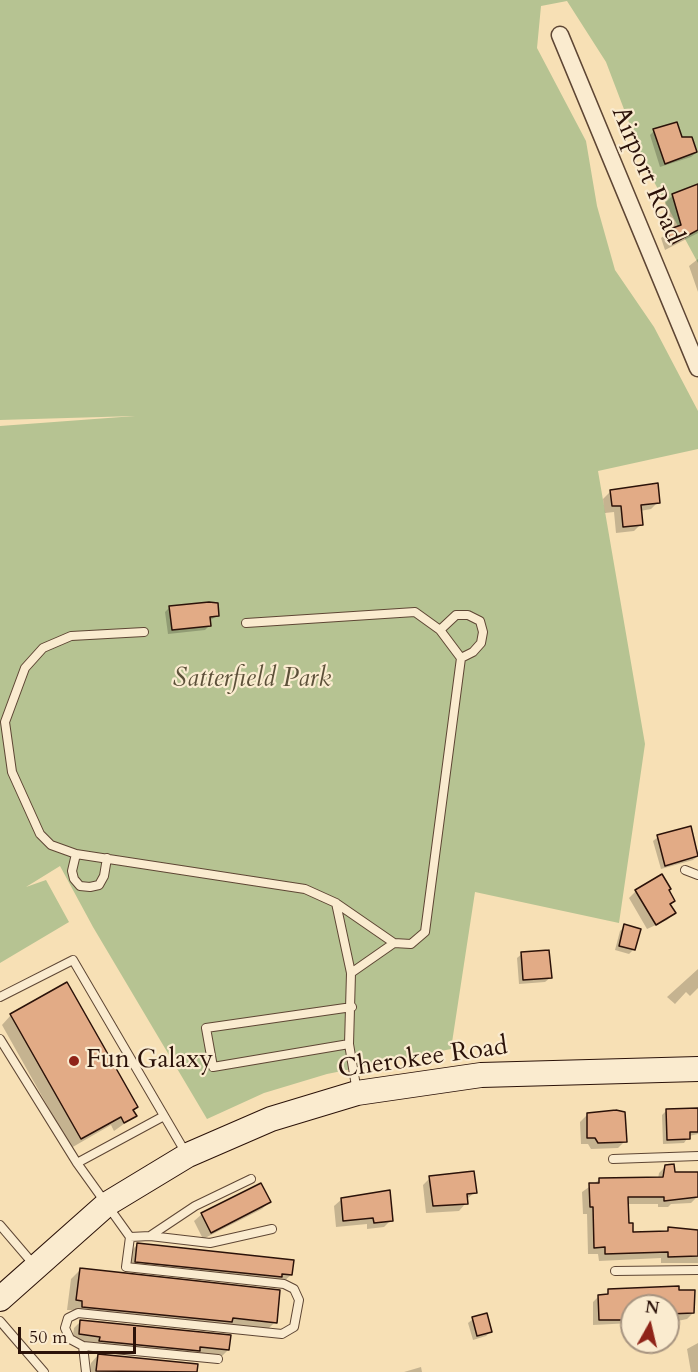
<!DOCTYPE html>
<html>
<head>
<meta charset="utf-8">
<style>
  body { margin:0 }
  #map { position:relative; width:698px; height:1372px; overflow:hidden; background:#f7e0b5; font-family:Cardo,serif }
  canvas { display:block }
  .north { position:absolute; left:620px; top:1294px; width:60px; height:60px; box-sizing:border-box; background:#faebcf; border:2px solid #a79480; border-radius:50%; rotate:8deg; font-size:16px; font-weight:700; line-height:24px; text-align:center; color:#2b1209 }
  .north::after { content:''; display:block; margin:auto; width:21px; height:27px; background:#8f2418; clip-path:polygon(50% 0,100% 100%,50% 72%,0 100%) }
  .scale { position:absolute; left:18px; top:1327px; width:118px; height:27px; box-sizing:border-box; border:3px solid #2b1209; border-top:0; padding-left:8px; font-size:18px; line-height:21px; white-space:nowrap; color:#2b1209; -webkit-text-stroke:4px #faebcf; paint-order:stroke }
</style>
</head>
<body>
<div id="map">
<canvas width="698" height="1372"></canvas>
<div class="north">N</div>
<div class="scale">50 m</div>
</div>
<script>
const c = document.querySelector('canvas').getContext('2d');
c.lineJoin = 'round';
function fillPath(path, color) {
  c.fillStyle = color;
  c.fill(path, 'evenodd');
}
function shape(rows) {
  const path = new Path2D();
  for (const r of rows) {
    path.moveTo(r[0], r[1]);
    for (let i = 2; i < r.length; i += 2) path.lineTo(r[i], r[i + 1]);
  }
  return path;
}
function strokePath(path, color, width, dash) {
  c.strokeStyle = color;
  c.lineWidth = width;
  c.lineCap = dash ? 'butt' : 'round';
  c.setLineDash(dash || []);
  c.stroke(path);
}
function label(font, color, halo, rows, align = 'center') {
  c.font = font + ' Cardo,serif';
  c.lineWidth = 4.5;
  c.setLineDash([]);
  c.textBaseline = 'middle';
  c.strokeStyle = halo;
  c.fillStyle = color;
  for (const [text, x, y, turn = 0] of rows) {
    c.save();
    c.translate(x, y);
    c.rotate((+turn || 0) * Math.PI / 180);
    c.textAlign = isNaN(turn) ? turn : align;
    if (halo) c.strokeText(text, 0, 0);
    c.fillText(text, 0, 0);
    c.restore();
  }
}
const green = shape([
  [0,0,698,0,698,263,646,167,606,62,567,1,541,6,537,48,586,141,597,206,615,270,654,327,698,411,698,449,598,471,645,744,619,923,475,892,451,1049,327,1074,264,1093,207,1119,93,927,60,866,26,887,46,880,69,922,0,963,0,426,135,416,0,420]
]);
const shadow = shape([
  [654,131,681,139,691,138,696,153,691,157,660,167,650,135],
  [698,186,698,233,665,250,661,238,673,229,665,203,672,196],
  [698,259,698,292,689,266],
  [611,491,658,502,651,509,640,511,641,524,634,531,616,533,614,512,605,513,603,499],
  [170,607,217,616,209,621,209,626,205,630,168,634,165,612],
  [658,837,698,856,693,860,661,869,653,841],
  [636,891,667,891,669,905,674,913,667,920,647,929,629,898],
  [625,926,634,949,629,954,615,950,620,931],
  [522,954,550,978,545,982,519,984,517,958],
  [698,969,698,988,690,996,686,992,675,1004,667,997],
  [11,1015,137,1107,132,1112,135,1116,114,1131,111,1125,71,1148,2,1025],
  [667,1110,698,1110,698,1134,689,1136,684,1143,663,1144,662,1115],
  [587,1115,625,1141,618,1148,591,1149,588,1144,581,1144,580,1122],
  [666,1166,698,1196,691,1203,671,1204,668,1207,658,1207,658,1204,627,1204,628,1225,631,1233,665,1232,668,1229,698,1231,698,1263,661,1263,661,1258,599,1261,598,1254,588,1254,587,1214,583,1214,582,1192,599,1180,658,1179,659,1173],
  [430,1178,475,1192,466,1200,466,1203,459,1211,426,1213,423,1185],
  [260,1185,269,1202,262,1209,203,1239,194,1221,202,1214],
  [342,1199,391,1220,384,1227,367,1229,367,1224,336,1227,334,1206],
  [137,1245,291,1275,283,1282,128,1268,130,1252],
  [80,1270,275,1322,266,1331,73,1316,74,1310,67,1310,71,1279],
  [655,1288,693,1313,687,1319,668,1323,668,1306,632,1306,632,1323,593,1325,593,1302,599,1296,604,1296,609,1291],
  [473,1319,491,1331,486,1336,473,1340,468,1323],
  [81,1321,228,1350,221,1357,72,1341,74,1328],
  [698,1343,698,1372,691,1372,687,1349],
  [98,1355,197,1365,196,1372,90,1372,91,1363],
  [421,1367,422,1372,404,1372]
]);
const building = shape([
  [677,122,682,137,692,137,697,152,665,164,653,129,677,122],
  [698,184,698,230,672,244,667,230,681,225,672,194,698,184],
  [658,483,660,503,641,505,643,525,623,527,621,506,612,506,610,490,658,483],
  [209,602,218,603,219,616,210,617,211,626,172,630,169,606,209,602],
  [691,826,698,856,665,866,657,835,691,826],
  [662,874,671,889,669,890,675,901,670,904,676,913,656,925,635,890,662,874],
  [624,924,641,929,635,950,619,946,624,924],
  [549,950,552,978,523,980,521,952,549,950],
  [67,982,138,1107,133,1110,137,1116,124,1123,121,1117,81,1139,10,1014,67,982],
  [698,1108,698,1132,690,1132,690,1139,667,1140,666,1109,698,1108],
  [616,1110,625,1112,627,1142,598,1143,595,1138,587,1138,587,1113,616,1110],
  [674,1164,675,1172,698,1172,698,1197,664,1201,664,1197,628,1197,629,1223,633,1223,633,1232,668,1231,668,1227,698,1230,698,1256,668,1257,668,1252,605,1254,605,1247,594,1248,593,1207,590,1207,589,1183,599,1183,599,1178,663,1177,665,1165,674,1164],
  [474,1171,477,1193,467,1194,468,1204,433,1206,429,1176,474,1171],
  [261,1183,271,1202,211,1233,201,1213,261,1183],
  [390,1190,393,1221,374,1223,373,1218,343,1221,341,1198,390,1190],
  [137,1243,294,1260,292,1275,282,1274,282,1277,135,1262,137,1243],
  [80,1268,280,1290,277,1323,233,1318,232,1322,82,1307,82,1301,76,1300,80,1268],
  [679,1286,679,1290,695,1290,694,1313,668,1314,668,1306,632,1306,632,1317,629,1320,599,1320,598,1295,608,1294,608,1289,679,1286],
  [487,1313,492,1332,477,1336,472,1317,487,1313],
  [80,1320,231,1335,229,1350,200,1347,200,1351,99,1341,100,1337,79,1334,80,1320],
  [98,1354,198,1364,197,1372,96,1371,98,1354]
]);
const service = shape([
  [440,630,456,615,468,615,480,621,483,632,481,643,473,652,461,658],
  [144,632,71,636,43,648,25,668,5,722,12,772,40,834,51,845,76,854,305,889,336,903,394,943,411,944,425,932,461,658,440,630,415,612,246,623],
  [76,854,72,871,74,879,80,886,90,887,99,885,104,876,107,858],
  [685,870,698,875],
  [336,903,351,973,349,1044,357,1092],
  [351,973,394,943],
  [0,997,73,960,187,1155],
  [0,1039,77,1163,130,1237,150,1236,210,1243,272,1229],
  [349,1044,213,1067,206,1028,352,1007],
  [613,1159,698,1156],
  [77,1163,164,1116],
  [0,1225,35,1266],
  [150,1236,195,1206,251,1179],
  [130,1237,126,1267,284,1284,294,1289,299,1300,294,1327,282,1334,78,1313,68,1318,65,1328,70,1339,83,1346,218,1359],
  [615,1271,698,1270],
  [0,1321,44,1372],
  [83,1346,86,1372]
]);
const minor = shape([
  [560,35,698,368]
]);
const secondary = shape([
  [0,1299,107,1204,188,1155,271,1119,357,1093,481,1075,698,1069]
]);
const markers = [
  [74,1061,6,"#8f2418"]
];
const streetNames = [
  ["Airport Road",646,175,67],
  ["Cherokee Road",423,1059,-8]
];
const parkNames = [
  ["Satterfield Park",252,680]
];
const poiNames = [
  ["Fun Galaxy",86,1061]
];
fillPath(green, '#b6c392');
fillPath(shadow, '#0003');
fillPath(building, '#e2ab86');
strokePath(building, '#2b1209', 1.5);
strokePath(service, '#5e4634', 10);
strokePath(minor, '#5e4634', 19);
strokePath(secondary, '#2b1209', 26);
strokePath(service, '#faebcf', 8);
strokePath(minor, '#faebcf', 16);
strokePath(secondary, '#faebcf', 24);
for (const [x, y, r, color] of markers) {
  const dot = new Path2D();
  dot.arc(x, y, r, 0, 2 * Math.PI);
  c.fillStyle = color;
  c.fill(dot);
  strokePath(dot, '#faebcf', 2);
}
label('26px', '#2b1209', '#faebcf', streetNames);
label('italic 26px', '#5c5039', '#faebcf', parkNames);
label('26px', '#2b1209', '#faebcf', poiNames, 'left');
</script>
</body>
</html>
